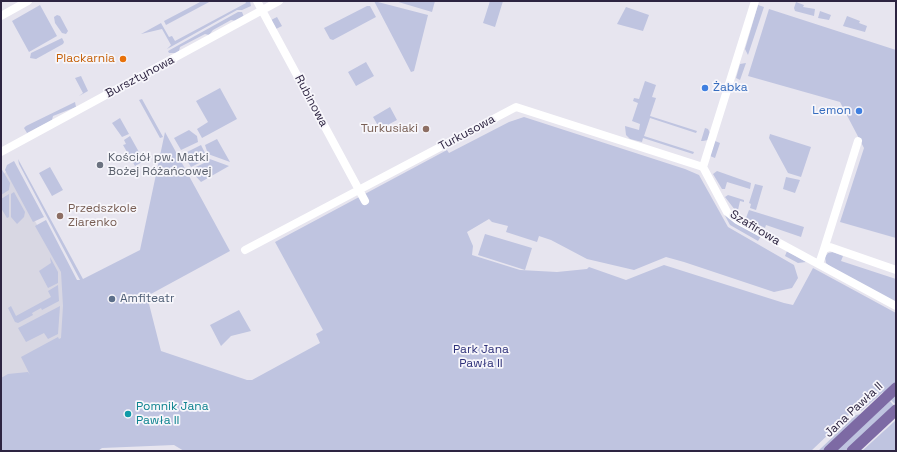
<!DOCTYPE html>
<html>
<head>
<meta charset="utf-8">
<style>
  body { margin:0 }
  #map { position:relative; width:897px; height:452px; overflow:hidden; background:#e7e5ef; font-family:"Space Grotesk",sans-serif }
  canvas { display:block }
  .frame { position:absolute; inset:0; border:2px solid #2d2441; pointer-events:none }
</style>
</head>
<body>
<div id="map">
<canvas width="897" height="452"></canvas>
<div class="frame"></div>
</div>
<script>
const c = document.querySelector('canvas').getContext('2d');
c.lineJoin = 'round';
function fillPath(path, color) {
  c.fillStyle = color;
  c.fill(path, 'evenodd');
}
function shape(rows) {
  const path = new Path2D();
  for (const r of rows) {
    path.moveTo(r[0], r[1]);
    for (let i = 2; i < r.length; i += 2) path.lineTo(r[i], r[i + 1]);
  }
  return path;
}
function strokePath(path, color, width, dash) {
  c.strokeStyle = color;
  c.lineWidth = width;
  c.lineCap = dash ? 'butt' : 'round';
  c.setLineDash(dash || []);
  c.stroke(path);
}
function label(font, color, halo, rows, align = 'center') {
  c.font = font + ' "Space Grotesk",sans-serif';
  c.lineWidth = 3.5;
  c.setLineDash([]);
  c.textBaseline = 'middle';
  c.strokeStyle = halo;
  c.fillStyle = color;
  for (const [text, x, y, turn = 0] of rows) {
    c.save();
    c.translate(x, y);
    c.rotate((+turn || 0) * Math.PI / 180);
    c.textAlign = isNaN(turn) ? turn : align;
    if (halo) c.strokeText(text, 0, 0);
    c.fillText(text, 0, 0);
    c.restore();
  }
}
const built = shape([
  [8,171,68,282,68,356,31,375,1,382,1,175]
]);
const green = shape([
  [202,1,211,1,166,25,164,21],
  [245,1,250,1,251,6,242,10,237,10,167,49,171,45,162,29,141,34,161,23,169,37,172,36,175,41,246,3],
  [374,1,428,15,414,71,411,72],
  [395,1,435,1,432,12],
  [490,1,503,1,495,27,483,23],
  [796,2,804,5,803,7,815,9,814,16,795,11,794,8],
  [40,5,57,36,29,52,12,21],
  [758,5,764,7,748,55,745,49],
  [367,6,370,6,376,17,333,40,330,39,324,28],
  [626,7,649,15,643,31,617,24],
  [769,9,896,50,896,238,840,222,864,148,840,102,748,76],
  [820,11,831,15,829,20,818,18],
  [238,12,242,12,244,17,236,21,231,20,213,30,209,35,205,34,180,47,179,51,176,53,169,53,168,51],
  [57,15,60,16,68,31,66,34,62,33,55,23,54,17],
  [847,16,860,21,859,23,867,26,865,32,843,26],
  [277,17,282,26,276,29,271,20],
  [62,38,64,42,63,44,36,59,30,58,31,53],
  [366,62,374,76,356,86,348,72],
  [746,63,740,80,736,78,740,64],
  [81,76,88,91,79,96,83,93,75,78],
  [645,81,656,85,652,97,656,98,650,116,697,131,696,133,650,118,644,136,694,152,693,154,643,138,642,142,630,139,626,135,625,126,639,130,640,124,632,121,638,103,633,101,634,98,639,99],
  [220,88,237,119,202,138,197,129,208,122,196,101],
  [142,99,163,137,160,138,139,100],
  [75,102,76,107,53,116,52,120,27,133,24,128,26,126],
  [390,107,397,120,380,129,373,117],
  [524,117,685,169,699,175,728,227,794,265,798,278,792,288,774,292,684,262,666,257,634,270,587,259,551,240,539,236,537,242,506,232,508,226,492,222,489,219,467,232,473,246,472,255,520,270,557,272,587,269,589,267,626,280,664,265,784,303,793,305,813,268,896,313,896,405,883,392,861,411,852,412,811,451,184,451,174,445,102,448,98,451,1,451,1,378,8,374,28,372,30,375,21,357,58,337,59,339,61,338,63,306,61,272,35,226,46,220,77,280,80,280,19,164,18,159,83,279,140,250,165,132,230,251,149,295,148,300,161,351,247,380,252,380,320,343,316,334,323,330,275,242,447,150,449,153,509,122],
  [120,118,129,134,122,137,112,123],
  [705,128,708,129,710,133,708,140,703,141,701,141],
  [189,130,197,136,198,142,181,150,174,138],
  [770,134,811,147,801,177,788,173,769,138],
  [130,136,144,161,135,166,123,145,126,144,124,140],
  [217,139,230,162,208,154,205,145],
  [715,141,720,143,715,158,710,156],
  [201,145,205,153,203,161,191,167,183,154],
  [207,158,229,166,201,182,190,170,206,162],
  [14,161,44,217,33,222,5,170,7,165],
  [50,167,63,190,52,196,39,173],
  [1,168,10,183,9,190,1,195],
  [717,171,751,183,750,189,727,182,725,189,722,189,713,174],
  [786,177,800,180,795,193,783,189],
  [755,184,763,186,756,210,750,208,751,204,749,203],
  [14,192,25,212,24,217,17,224,11,217,11,194],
  [9,194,9,217,7,218,1,208,1,199],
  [728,195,744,200,744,202,740,201,738,210,735,210,725,197],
  [722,210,761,236,758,241,730,225],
  [749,210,804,227,801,237,766,225,765,228,746,218],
  [485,234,532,248,525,270,478,255],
  [787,251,806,262,798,263,785,256],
  [833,252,843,256,841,261,896,279,896,303,832,268,826,263,825,257,828,253],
  [50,257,58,272,58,283,48,288,39,271,51,263],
  [58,285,59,301,42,310,41,308,32,313,33,315,18,323,15,322,8,308,11,306,16,316,51,297,48,291],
  [60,306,58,334,48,339,44,333,26,342,18,328],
  [239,310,251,331,231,336,221,346,210,325],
  [890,401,894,406,845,451,836,451],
  [861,414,823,451,818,451,856,415],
  [896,420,896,451,862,451]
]);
const minor = shape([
  [257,1,365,201],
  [755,1,703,167,727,212,737,220,896,306],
  [1,16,28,1],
  [1,152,279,1],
  [824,249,858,141],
  [245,250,516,107,703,167],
  [819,264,824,249,830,247,896,270]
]);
const major = shape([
  [829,451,896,388],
  [852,451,896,410]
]);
const markers = [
  [123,59,4,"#e8710a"],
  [705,88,4,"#3f7fe0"],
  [859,111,4,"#3f7fe0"],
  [426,129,4,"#8d6e63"],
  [100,165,4,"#6b7280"],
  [60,216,4,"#8d6e63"],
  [112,299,4,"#5c6f8a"],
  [128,414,4,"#0f9aa8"]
];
const foodNames = [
  ["Plackarnia",115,59]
];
const streetNames = [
  ["Bursztynowa",140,77,-28],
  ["Rubinowa",311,101,62],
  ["Turkusowa",467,133,-28],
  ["Szafirowa",755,228,31],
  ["Jana Pawła II",854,410,-43]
];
const shopNames = [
  ["Żabka",713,88],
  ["Lemon",851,111,"right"]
];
const educationNames = [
  ["Turkusiaki",418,129],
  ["Przedszkole",68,209,"left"],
  ["Ziarenko",68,223,"left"]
];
const worshipNames = [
  ["Kościół pw. Matki",108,158],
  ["Bożej Różańcowej",108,172]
];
const serviceNames = [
  ["Amfiteatr",120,299]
];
const parkNames = [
  ["Park Jana",481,350],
  ["Pawła II",481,364]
];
const cultureNames = [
  ["Pomnik Jana",136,407],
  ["Pawła II",136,421]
];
fillPath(built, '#d8d7e3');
fillPath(green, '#bfc4e0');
strokePath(minor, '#fff', 8);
strokePath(major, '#7d6aa4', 11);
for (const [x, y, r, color] of markers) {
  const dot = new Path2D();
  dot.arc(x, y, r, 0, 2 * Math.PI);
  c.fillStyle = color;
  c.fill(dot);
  strokePath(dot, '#f7f6fb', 1.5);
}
label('12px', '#c56008', '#f7f6fb', foodNames, 'right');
label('12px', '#2d2441', '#f7f6fb', streetNames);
label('12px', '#366cbe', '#f7f6fb', shopNames, 'left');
label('12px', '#785e54', '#f7f6fb', educationNames, 'right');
label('12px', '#5b616d', '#f7f6fb', worshipNames, 'left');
label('12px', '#4e5e75', '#f7f6fb', serviceNames, 'left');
label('12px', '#2d3079', '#f7f6fb', parkNames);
label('12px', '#0d838f', '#f7f6fb', cultureNames, 'left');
</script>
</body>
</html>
